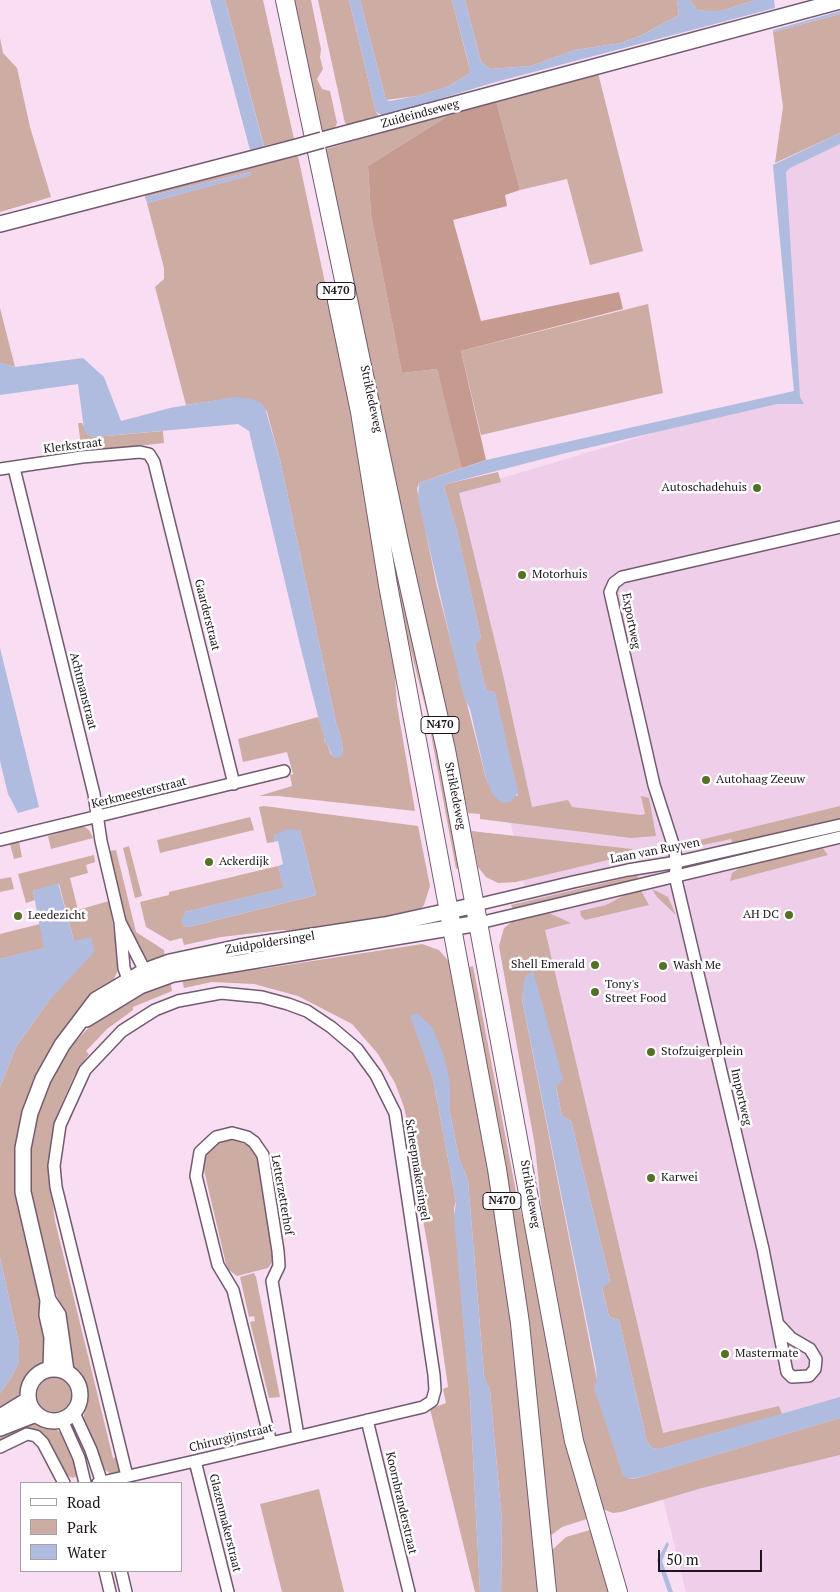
<!DOCTYPE html>
<html>
<head>
<meta charset="utf-8">
<style>
  body { margin:0 }
  #map { position:relative; width:840px; height:1592px; overflow:hidden; background:#f8ddf3; font-family:"PT Serif",serif }
  canvas { display:block }
  .legend { position:absolute; left:20px; top:1482px; width:162px; height:90px; box-sizing:border-box; background:#fff; border:1px solid #a5a1a5; margin:0; padding:6px 9px; list-style:none; font-size:15px; color:#1e151d }
  .legend li { display:flex; align-items:center; gap:10px; height:25px }
  .legend b { width:25px; border:1px solid #a5a1a5 }
  .scale { position:absolute; left:658px; top:1550px; width:104px; height:22px; box-sizing:border-box; border:2px solid #1e151d; border-top:0; padding-left:6px; font-size:15px; line-height:18px; white-space:nowrap; color:#1e151d; -webkit-text-stroke:4px #fff; paint-order:stroke }
</style>
</head>
<body>
<div id="map">
<canvas width="840" height="1592"></canvas>
<ul class="legend">
<li><b style="height:6px;background:#fff"></b>Road</li>
<li><b style="height:14px;background:#cdaca4"></b>Park</li>
<li><b style="height:14px;background:#afbce0"></b>Water</li>
</ul>
<div class="scale">50 m</div>
</div>
<script>
const c = document.querySelector('canvas').getContext('2d');
c.lineJoin = 'round';
function fillPath(path, color) {
  c.fillStyle = color;
  c.fill(path, 'evenodd');
}
function shape(rows) {
  const path = new Path2D();
  for (const r of rows) {
    if (r.length === 3) {
      path.moveTo(r[0] + r[2], r[1]);
      path.arc(r[0], r[1], r[2], 0, 2 * Math.PI);
      continue;
    }
    path.moveTo(r[0], r[1]);
    for (let i = 2; i < r.length; i += 2) path.lineTo(r[i], r[i + 1]);
  }
  return path;
}
function strokePath(path, color, width, dash) {
  c.strokeStyle = color;
  c.lineWidth = width;
  c.lineCap = dash ? 'butt' : 'round';
  c.setLineDash(dash || []);
  c.stroke(path);
}
function label(font, color, halo, rows, align = 'center') {
  c.font = font + ' "PT Serif",serif';
  c.lineWidth = 5;
  c.setLineDash([]);
  c.textBaseline = 'middle';
  c.strokeStyle = halo;
  c.fillStyle = color;
  for (const [text, x, y, turn = 0] of rows) {
    c.save();
    c.translate(x, y);
    c.rotate((+turn || 0) * Math.PI / 180);
    c.textAlign = isNaN(turn) ? turn : align;
    if (halo) c.strokeText(text, 0, 0);
    c.fillText(text, 0, 0);
    c.restore();
  }
}
const built = shape([
  [840,133,840,1592,686,1592,622,1332,511,824,435,498,794,391,773,165]
]);
const green = shape([
  [225,0,263,0,294,139,264,146],
  [293,0,311,0,321,49,320,57,323,69,317,79,322,89,330,91,337,123,333,132,322,134],
  [318,0,349,0,376,112,381,120,351,127,345,123],
  [360,0,452,0,469,66,469,74,447,87,417,96,386,100],
  [465,0,677,0,679,15,642,35,621,43,575,50,531,66,490,69,481,62],
  [690,0,756,0,721,11,706,11,697,10],
  [840,14,840,133,775,163,783,107,773,32],
  [0,38,3,53,17,68,30,127,51,197,0,212],
  [598,73,643,251,590,265,567,179,520,190,496,101],
  [454,112,368,166,371,215,402,373,437,369,460,454,462,468,419,483,417,489,437,587,486,778,493,794,518,796,495,693,486,690,475,644,481,638,457,531,444,487,446,484,498,472,501,482,459,493,503,675,532,807,568,800,572,807,641,815,645,814,641,796,649,798,656,836,631,838,480,819,480,814,468,813,414,579,326,149],
  [298,156,347,386,393,651,397,705,415,811,278,796,259,796,292,786,290,775,293,774,287,752,243,762,238,739,318,717,325,736,324,743,327,743,331,755,343,753,341,737,336,723,280,460,267,412,261,403,219,400,186,405,155,287,164,279,164,268,147,203,251,175,251,172,145,197,145,193],
  [648,304,663,393,481,435,461,351],
  [0,308,15,367,0,363],
  [78,423,82,423,88,435,94,437,163,431,164,443,82,452],
  [382,479,391,550,433,724,461,868,456,869,427,713,391,574],
  [264,806,418,826,430,886,424,905,420,910,316,932,282,930,221,937,184,945,182,938,170,941,146,927,140,902,169,895,169,892,278,866,284,888,185,912,183,925,188,927,316,895,300,830,274,835,274,842,267,843,259,807],
  [840,806,840,821,733,846,731,839,698,846,687,843],
  [250,817,254,830,160,853,157,840],
  [83,826,89,830,93,838,51,849,48,836],
  [471,831,632,849,634,861,612,859,516,882,498,883,486,877,478,867],
  [19,842,22,857,14,859,10,844],
  [129,846,142,896,135,898,123,848],
  [821,846,828,855,730,881,732,873,750,861],
  [116,850,136,932,164,950,165,959,147,960,128,930,109,851],
  [94,855,95,862,86,865,88,873,70,878,78,910,109,901,119,958,119,968,112,983,87,1004,54,1042,30,1089,18,1128,14,1173,17,1202,36,1281,48,1351,40,1366,25,1380,17,1399,0,1411,0,1393,11,1378,19,1362,19,1343,0,1258,0,1087,16,1047,48,1002,74,941,59,884,33,891,35,900,26,903,18,874],
  [637,875,639,881,513,910,511,905],
  [11,877,14,889,0,892,0,879],
  [636,889,640,889,649,905,585,920,581,916,580,911,606,905],
  [652,889,668,897,676,915,657,897],
  [549,913,571,923,545,930,663,1433,779,1406,782,1414,659,1449,652,1448,647,1442,619,1320,609,1317,602,1288,610,1281,571,1121,562,1116,533,972,527,975,522,999,597,1380,623,1475,631,1479,641,1477,840,1418,840,1455,702,1488,621,1512,613,1513,605,1510,598,1503,569,1379,543,1223,535,1146,499,946,504,928,513,921,519,918],
  [40,924,45,948,0,959,0,934],
  [422,944,439,950,452,965,486,1152,513,1328,540,1592,501,1592,502,1522,490,1391,484,1376,468,1180,459,1158,450,1113,450,1083,426,1059,433,1079,456,1201,454,1208,470,1399,480,1592,475,1592,430,1409,446,1403,443,1389,448,1387,430,1259,411,1153,411,1139,404,1107,395,1083,378,1054,352,1024,298,996,254,984,212,982,184,988,182,979,228,967,261,969],
  [473,966,517,1197,536,1269,574,1468,587,1519,562,1527,549,1537,467,968],
  [170,978,172,991,133,1007,133,1010,107,1029,86,1051,89,1054,74,1076,56,1117,49,1156,49,1174,55,1221,113,1458,121,1457,123,1466,120,1472,111,1474,102,1468,83,1421,87,1396,85,1386,70,1360,60,1303,52,1284,32,1203,29,1162,32,1132,49,1083,64,1055,78,1039,92,1024,113,1008],
  [231,1140,248,1145,259,1160,274,1259,268,1268,237,1276,229,1270,226,1264,203,1166,207,1153,212,1148,219,1142],
  [254,1273,256,1277,280,1397,269,1398,250,1322,255,1321,254,1316,249,1317,240,1277],
  [54,1395,17],
  [31,1422,56,1429,67,1439,78,1471,77,1476,73,1478,66,1475,47,1439,41,1432,32,1429,23,1429,0,1441,0,1431],
  [319,1489,344,1592,282,1592,260,1504],
  [590,1530,611,1592,554,1592,551,1551,566,1537]
]);
const forest = shape([
  [496,101,520,190,505,195,507,206,453,220,481,321,619,292,623,309,461,351,486,460,462,468,437,369,402,373,371,215,368,166,454,112]
]);
const water = shape([
  [210,0,225,0,264,147,250,150],
  [349,0,360,0,386,100,390,101,417,96,447,87,469,74,469,65,452,0,465,0,481,62,490,69,531,66,575,50,621,43,642,35,679,15,677,0,690,0,697,10,706,11,721,11,756,0,774,0,775,8,492,83,384,116,376,112],
  [840,11,840,14,773,32,773,30],
  [840,133,840,144,790,168,786,172,800,397,804,404,777,404,566,453,446,484,444,487,457,531,481,638,475,644,486,690,495,693,518,792,512,801,502,803,493,795,486,778,470,709,463,694,418,499,419,483,486,460,794,391,773,165],
  [251,172,252,175,147,203,145,197],
  [83,358,104,377,121,421,170,408,234,397,252,399,261,403,265,408,280,460,336,723,341,737,343,753,341,757,333,758,327,743,324,743,325,736,320,724,300,645,249,431,238,424,94,437,88,435,84,429,78,384,0,395,0,363,15,367],
  [0,648,39,807,18,813,8,794,0,761],
  [287,829,300,830,316,895,188,927,183,925,181,921,185,912,283,888,278,866,283,864,278,841,274,842,274,835],
  [58,883,74,941,91,937,94,952,48,1002,16,1047,0,1087,0,959,44,948,33,891],
  [533,971,563,1079,556,1087,562,1116,571,1121,610,1281,602,1289,609,1317,619,1320,647,1442,652,1448,659,1449,840,1397,840,1418,641,1477,628,1479,623,1475,594,1388,597,1380,596,1368,522,999,524,980,527,975],
  [417,1013,432,1027,444,1056,450,1083,450,1113,459,1158,468,1180,484,1376,490,1391,502,1522,501,1592,480,1592,470,1399,454,1219,456,1201,433,1079,410,1016],
  [0,1258,19,1343,19,1362,11,1378,0,1393],
  [667,1542,669,1544,662,1561,673,1592,668,1592,657,1560]
]);
const street = shape([
  [14,468,94,794,101,841,120,922,145,971,140,986,128,979,124,968,120,922],
  [0,469,82,457,140,452,149,454,154,462,234,784],
  [0,840,284,771],
  [476,905,573,882,628,870,677,862,840,825],
  [479,923,840,837],
  [779,1325,791,1338,810,1349,816,1359,815,1369,809,1376,792,1377,787,1372,763,1249,675,876,677,862,673,844,654,785,610,592,614,583,622,577,840,527],
  [74,1413,91,1450,102,1483],
  [62,1420,79,1458,85,1483],
  [367,1420,409,1592],
  [271,1443,233,1290,218,1265,196,1176,200,1152,216,1137,232,1133,247,1137,254,1142,263,1155,278,1251,279,1266,272,1281,298,1436],
  [0,1447,27,1434,36,1436,43,1443,64,1483],
  [195,1461,228,1592],
  [98,1483,195,1461,423,1407,432,1401,435,1390,434,1375,395,1113,376,1075,357,1049,331,1027,307,1011,288,1004,262,997,221,993,178,1001,155,1010,122,1031,85,1070,60,1125,54,1166,56,1187,127,1476],
  [105,1571,110,1592],
  [121,1571,126,1592]
]);
const secondary = shape([
  [322,140,840,1],
  [0,224,297,147],
  [86,1019,140,986,173,974,479,923],
  [48,1300,58,1315,66,1371],
  [51,1368,52,1337,47,1315,48,1300,23,1192,23,1148,30,1113,43,1079,62,1045,96,1000,145,971,170,962,240,947,385,925,476,905],
  [54,1395,26],
  [0,1417,28,1400],
  [0,1428,36,1414]
]);
const primary = shape([
  [285,0,400,546,446,750,574,1441,618,1592],
  [337,301,360,412,388,585,497,1169,520,1323,547,1592]
]);
const secondaryBridge = shape([
  [297,147,322,140]
]);
const markers = [
  [757,488,5,"#557125"],
  [522,575,5,"#557125"],
  [706,780,5,"#557125"],
  [209,862,5,"#557125"],
  [789,915,5,"#557125"],
  [18,916,5,"#557125"],
  [595,965,5,"#557125"],
  [663,966,5,"#557125"],
  [595,992,5,"#557125"],
  [651,1052,5,"#557125"],
  [651,1178,5,"#557125"],
  [725,1354,5,"#557125"]
];
const shields = [
  [336,291,38],
  [440,725,38],
  [502,1201,38]
];
const shieldNames = [
  ["N470",336,291],
  ["N470",440,725],
  ["N470",502,1201]
];
const streetNames = [
  ["Zuideindseweg",420,114,-15],
  ["Strikledeweg",371,399,78],
  ["Klerkstraat",73,446,-7],
  ["Gaarderstraat",207,615,76],
  ["Exportweg",631,621,79],
  ["Achtmanstraat",83,691,76],
  ["Kerkmeesterstraat",139,793,-14],
  ["Strikledeweg",455,796,79],
  ["Laan van Ruyven",655,851,-11],
  ["Zuidpoldersingel",270,943,-9],
  ["Importweg",741,1097,77],
  ["Scheepmakersingel",417,1170,81],
  ["Strikledeweg",530,1194,80],
  ["Letterzetterhof",282,1195,80],
  ["Chirurgijnstraat",231,1438,-14],
  ["Koornbranderstraat",401,1503,77],
  ["Glazenmakerstraat",225,1523,76]
];
const poiNames = [
  ["Autoschadehuis",747,488,"right"],
  ["Motorhuis",532,575],
  ["Autohaag Zeeuw",716,780],
  ["Ackerdijk",219,862],
  ["AH DC",779,915,"right"],
  ["Leedezicht",28,916],
  ["Shell Emerald",585,965,"right"],
  ["Wash Me",673,966],
  ["Tony's",605,985],
  ["Street Food",605,999],
  ["Stofzuigerplein",661,1052],
  ["Karwei",661,1178],
  ["Mastermate",735,1354]
];
fillPath(built, '#efcee9');
fillPath(green, '#cdaca4');
fillPath(forest, '#c59a8f');
fillPath(water, '#afbce0');
strokePath(street, '#735b6f', 14);
strokePath(secondary, '#735b6f', 18);
strokePath(primary, '#735b6f', 20);
strokePath(street, '#fff', 11);
strokePath(secondary, '#fff', 15);
strokePath(primary, '#fff', 18);
strokePath(secondaryBridge, '#735b6f', 18, []);
strokePath(secondaryBridge, '#fff', 15);
for (const [x, y, r, color] of markers) {
  const dot = new Path2D();
  dot.arc(x, y, r, 0, 2 * Math.PI);
  c.fillStyle = color;
  c.fill(dot);
  strokePath(dot, '#fff', 2);
}
for (const [x, y, w] of shields) {
  const box = new Path2D();
  box.roundRect(x - w / 2, y - 8.5, w, 17, 4);
  c.fillStyle = '#fff';
  c.fill(box);
  strokePath(box, '#1e151d', 1);
}
label('bold 11px', '#1e151d', null, shieldNames);
label('12px', '#1e151d', '#fff', streetNames);
label('12px', '#1e151d', '#fff', poiNames, 'left');
</script>
</body>
</html>
